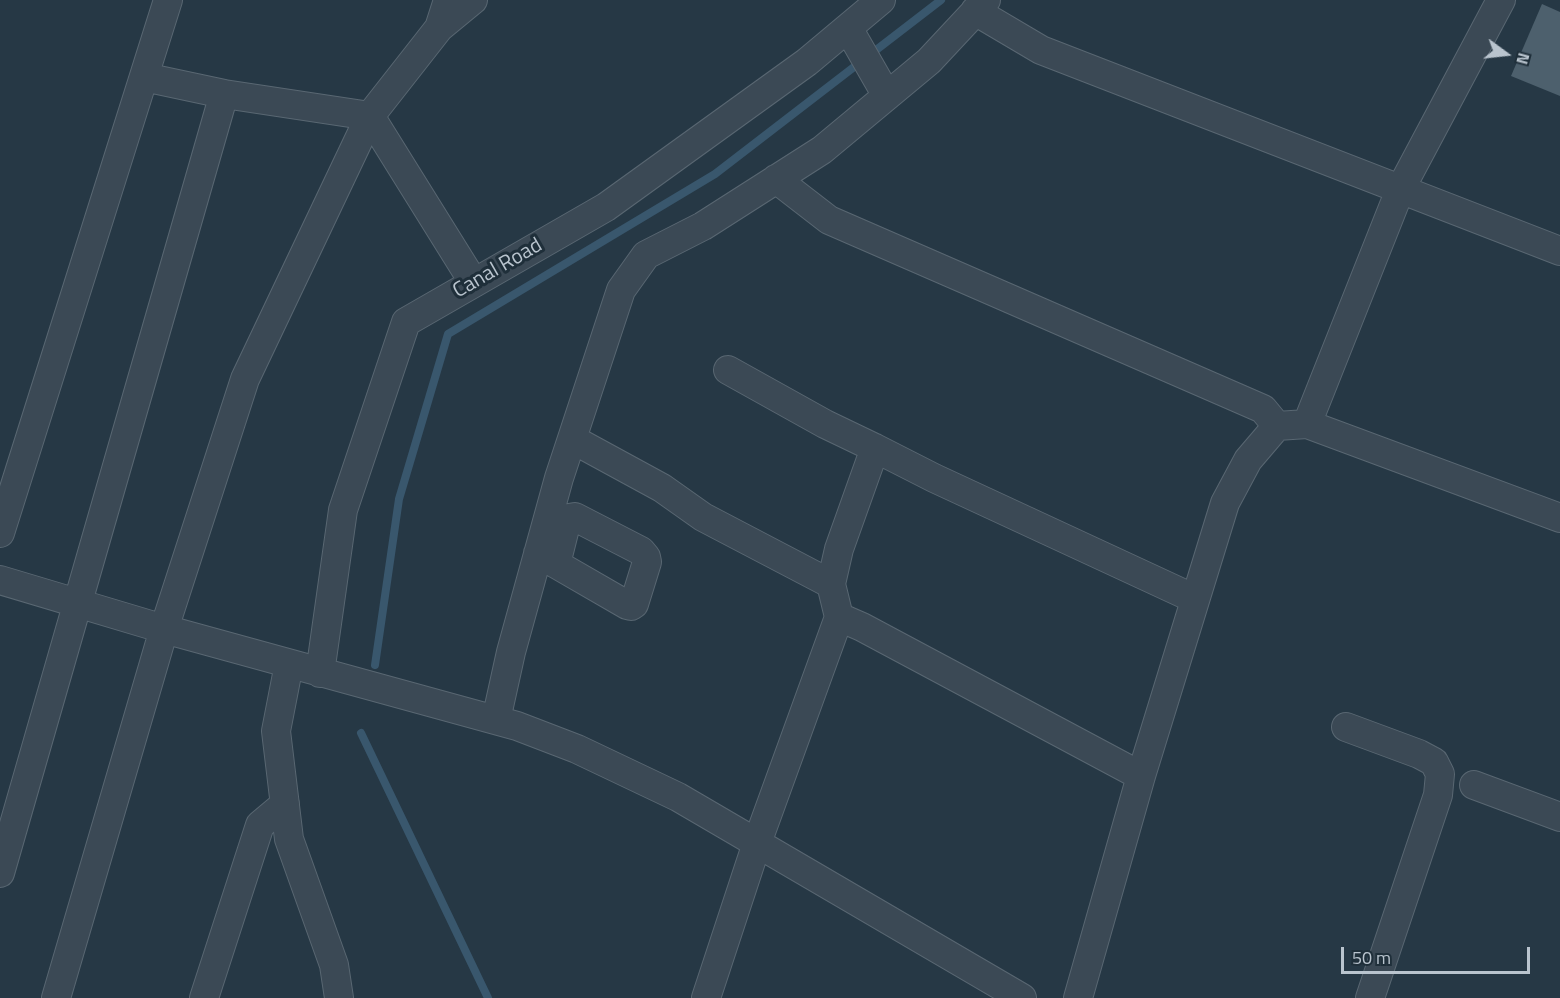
<!DOCTYPE html>
<html>
<head>
<meta charset="utf-8">
<style>
  body { margin:0 }
  #map { position:relative; width:1560px; height:998px; overflow:hidden; background:#263845; font-family:"Titillium Web",sans-serif }
  canvas { display:block }
  .north { position:absolute; left:1476px; top:24px; width:60px; height:60px; -webkit-text-stroke:4px #1f2f3a; paint-order:stroke; rotate:105deg; font-size:16px; font-weight:700; line-height:24px; text-align:center; color:#b9c4ce }
  .north::after { content:''; display:block; margin:auto; width:21px; height:27px; background:#b9c4ce; clip-path:polygon(50% 0,100% 100%,50% 72%,0 100%) }
  .scale { position:absolute; left:1341px; top:947px; width:189px; height:27px; box-sizing:border-box; border:3px solid #b9c4ce; border-top:0; padding-left:8px; font-size:18px; line-height:21px; white-space:nowrap; color:#b9c4ce; -webkit-text-stroke:4px #1f2f3a; paint-order:stroke }
</style>
</head>
<body>
<div id="map">
<canvas width="1560" height="998"></canvas>
<div class="north">N</div>
<div class="scale">50 m</div>
</div>
<script>
const c = document.querySelector('canvas').getContext('2d');
c.lineJoin = 'round';
function shape(rows) {
  const path = new Path2D();
  for (const r of rows) {
    path.moveTo(r[0], r[1]);
    for (let i = 2; i < r.length; i += 2) path.lineTo(r[i], r[i + 1]);
  }
  return path;
}
function strokePath(path, color, width, dash) {
  c.strokeStyle = color;
  c.lineWidth = width;
  c.lineCap = dash ? 'butt' : 'round';
  c.setLineDash(dash || []);
  c.stroke(path);
}
function fillPath(path, color) {
  c.fillStyle = color;
  c.fill(path, 'evenodd');
}
function label(font, color, halo, rows, align = 'center') {
  c.font = font + ' "Titillium Web",sans-serif';
  c.lineWidth = 6;
  c.setLineDash([]);
  c.textBaseline = 'middle';
  c.strokeStyle = halo;
  c.fillStyle = color;
  for (const [text, x, y, turn = 0] of rows) {
    c.save();
    c.translate(x, y);
    c.rotate((+turn || 0) * Math.PI / 180);
    c.textAlign = isNaN(turn) ? turn : align;
    if (halo) c.strokeText(text, 0, 0);
    c.fillText(text, 0, 0);
    c.restore();
  }
}
const stream = shape([
  [375,665,399,499,448,334,715,174,941,0],
  [361,733,488,998]
]);
const building = shape([
  [1542,4,1560,12,1560,96,1511,76]
]);
const minor = shape([
  [975,11,1041,50,1560,251],
  [439,28,473,0],
  [848,28,887,96],
  [144,77,224,94],
  [776,179,829,220,1263,409,1277,426],
  [728,370,825,424,875,448],
  [1307,424,1400,190,1501,0],
  [572,439,662,488,703,517,831,584],
  [0,533,168,0],
  [538,553,551,561,556,564,627,605,631,606,634,604,647,562,646,557,641,551,575,517,569,518,566,524,556,564],
  [0,580,164,629,517,726,577,749,678,797,1022,998],
  [839,617,862,627,1141,776],
  [289,664,276,731,289,839,334,965,339,998],
  [320,673,343,510,406,322,606,207,807,62,881,0],
  [496,720,511,652,559,478,621,290,646,255,703,226,822,150,929,61,986,0],
  [1346,727,1419,754,1434,762,1440,774,1438,795,1370,998],
  [1474,785,1560,817],
  [0,873,224,94,370,116,474,283],
  [56,998,164,629,245,379,370,116,439,28,448,0],
  [204,998,260,825,285,804],
  [706,998,757,843,839,617,831,584,839,549,875,448,934,478,1195,599],
  [1078,998,1141,776,1225,503,1248,460,1277,426,1307,424,1560,518]
]);
const streetNames = [
  ["Canal Road",498,269,-30]
];
strokePath(stream, '#39576d', 8);
fillPath(building, '#4d606d');
strokePath(minor, '#596772', 30);
strokePath(minor, '#3b4955', 28);
label('21px', '#b9c4ce', '#1f2f3a', streetNames);
</script>
</body>
</html>
